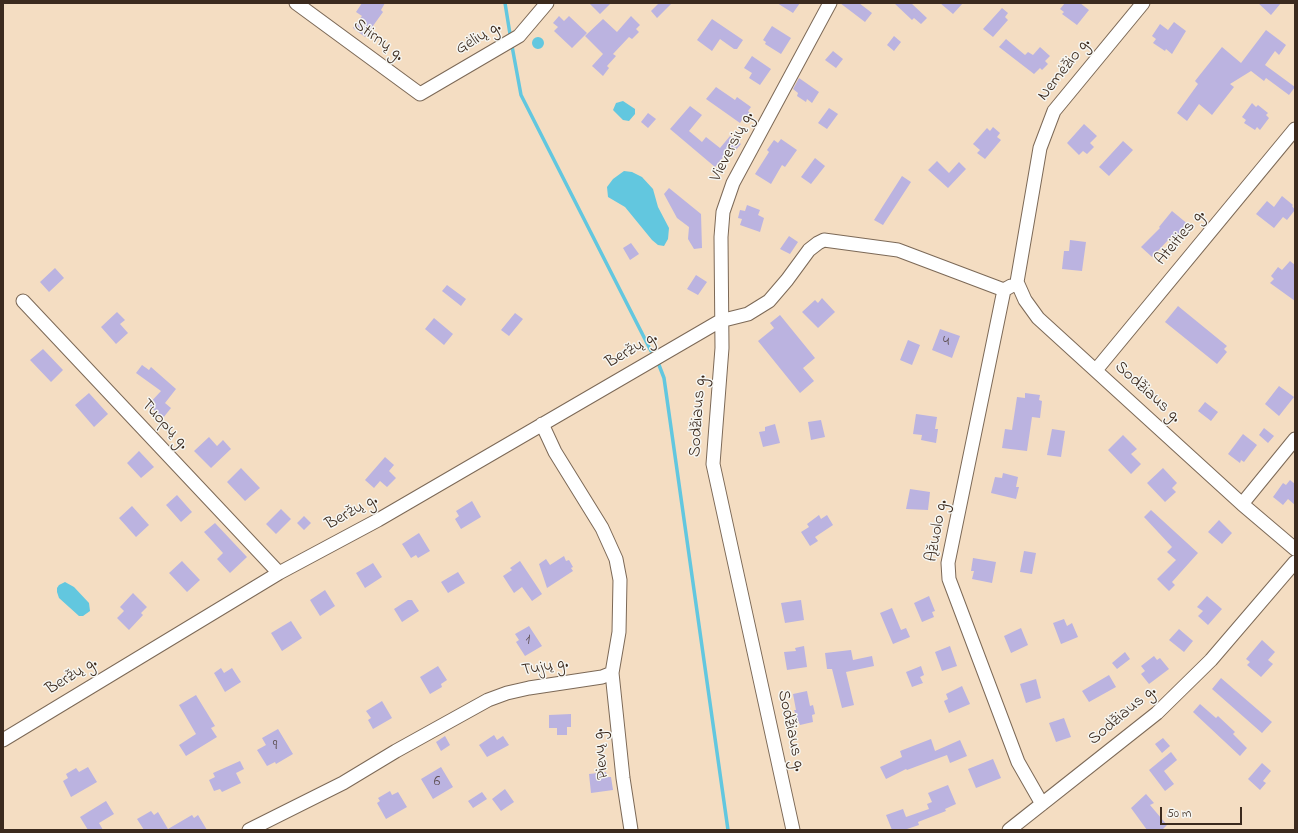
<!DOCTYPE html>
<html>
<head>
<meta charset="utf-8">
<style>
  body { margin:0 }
  #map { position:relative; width:1298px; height:833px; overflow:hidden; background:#f4ddc2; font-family:"Indie Flower",sans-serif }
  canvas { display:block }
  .frame { position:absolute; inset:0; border:4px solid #3b2a1e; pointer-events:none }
  .scale { position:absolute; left:1160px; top:807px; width:82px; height:18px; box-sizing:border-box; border:2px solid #3b2a1e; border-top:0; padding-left:5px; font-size:12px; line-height:14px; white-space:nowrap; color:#3b2a1e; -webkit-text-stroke:3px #f6f6f2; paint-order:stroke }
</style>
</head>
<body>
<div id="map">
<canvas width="1298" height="833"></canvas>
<div class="frame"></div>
<div class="scale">50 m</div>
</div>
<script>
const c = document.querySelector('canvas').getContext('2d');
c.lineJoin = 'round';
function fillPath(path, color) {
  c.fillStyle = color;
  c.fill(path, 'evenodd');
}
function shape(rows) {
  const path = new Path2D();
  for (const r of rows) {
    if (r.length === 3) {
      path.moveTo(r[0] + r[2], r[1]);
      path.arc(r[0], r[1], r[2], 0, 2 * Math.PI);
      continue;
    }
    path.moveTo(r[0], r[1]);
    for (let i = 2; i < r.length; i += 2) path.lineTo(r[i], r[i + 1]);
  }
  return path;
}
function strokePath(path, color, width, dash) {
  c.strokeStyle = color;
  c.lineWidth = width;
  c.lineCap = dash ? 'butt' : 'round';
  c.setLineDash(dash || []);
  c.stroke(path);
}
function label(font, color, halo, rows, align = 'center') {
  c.font = font + ' "Indie Flower",sans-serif';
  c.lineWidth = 3;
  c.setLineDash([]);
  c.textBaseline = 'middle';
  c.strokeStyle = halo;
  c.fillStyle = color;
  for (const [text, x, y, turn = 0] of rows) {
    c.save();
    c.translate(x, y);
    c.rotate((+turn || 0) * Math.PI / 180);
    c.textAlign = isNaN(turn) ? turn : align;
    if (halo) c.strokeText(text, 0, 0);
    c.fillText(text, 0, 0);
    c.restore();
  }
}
const water = shape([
  [538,43,6],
  [623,101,635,109,635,114,629,121,623,120,613,110,616,103],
  [624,171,632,172,642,177,653,189,658,207,669,228,668,239,664,246,658,245,652,240,625,207,608,197,607,187,613,179],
  [65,582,74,587,89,603,90,611,83,616,79,616,59,598,57,592,57,588,59,585]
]);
const stream = shape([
  [505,3,510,34],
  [512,46,521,95,651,351],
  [659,365,664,378,728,830]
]);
const building = shape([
  [362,3,385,3,381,10,383,12,365,37,353,28,362,16,356,12],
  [589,3,611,3,600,14],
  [659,3,672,3,657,18,651,11],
  [777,3,800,3,793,13],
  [840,3,859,3,872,13,865,22],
  [894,3,911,3,927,18,921,24,914,18,912,20],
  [940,3,963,3,953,14],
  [1065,3,1080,3,1089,10,1077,25,1062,14,1064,12,1060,9],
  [1258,3,1281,3,1271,15],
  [1002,8,1008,13,1005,17,1008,20,993,37,983,29],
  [559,16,564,21,569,16,587,33,572,48,554,31,558,27,553,23],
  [631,16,640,25,636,29,639,32,632,39,629,37,613,54,616,56,607,66,609,68,603,76,592,66,603,54,585,36,603,19,617,32],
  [712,19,743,40,737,49,734,49,720,39,712,51,697,40],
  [1174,22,1186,31,1172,54,1166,49,1165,51,1153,43,1156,39,1152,36,1160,24,1168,30],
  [772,26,791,38,781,54,765,44,766,42,763,40],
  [1266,30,1286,45,1279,55,1275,51,1265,65,1295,87,1289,95,1266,78,1264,81,1251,71,1230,84,1234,87,1212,115,1199,104,1187,121,1177,113,1198,84,1195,81,1222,47,1241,63],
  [894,36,901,42,894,51,887,45],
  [1006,39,1025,55,1028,52,1033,55,1040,47,1050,56,1045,61,1048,64,1042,70,1040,68,1034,74,999,47],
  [833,51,843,59,836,68,825,60],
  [752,56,771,69,760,85,749,78,752,73,744,68],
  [799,78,819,92,812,103,807,99,806,102,797,96,798,93,793,89],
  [716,87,735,100,737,97,751,107,748,111,750,113,745,120,743,118,740,123,706,99],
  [1252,103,1256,107,1258,105,1268,113,1266,115,1269,118,1260,130,1257,127,1255,130,1244,123,1246,120,1242,117],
  [690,106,702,115,689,131,702,142,706,137,720,148,730,136,741,144,735,151,731,148,715,167,670,129],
  [829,108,838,114,827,129,818,123],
  [648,113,656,119,648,128,641,122],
  [1084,124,1097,136,1090,143,1094,147,1087,154,1083,151,1079,155,1067,143],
  [993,127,1000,133,997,137,1001,140,985,159,977,153,980,150,973,144,987,128,990,131],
  [781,139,797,150,785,167,782,165,771,184,755,174,769,152,767,150,774,140,778,143],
  [1123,141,1133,150,1109,176,1099,167],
  [815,158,825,166,811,184,801,177],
  [937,161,949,173,959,162,966,169,948,188,928,170],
  [902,176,911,182,883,225,874,220],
  [669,188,701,214,702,248,694,249,688,239,689,227,677,218,664,194],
  [1282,196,1293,205,1292,206,1295,210,1287,220,1283,217,1274,228,1256,214,1267,201,1274,207],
  [747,205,760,210,758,215,764,218,760,232,740,225,742,219,738,218,740,210,745,211],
  [1172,211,1189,225,1175,241,1171,237,1152,257,1141,247,1160,228,1159,227],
  [789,236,798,242,790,254,780,249],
  [1070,240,1086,242,1082,271,1062,269,1064,251,1069,251],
  [631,243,639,254,630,260,623,248],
  [1290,261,1295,265,1295,301,1270,283,1274,279,1271,276,1278,267,1282,270],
  [55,268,64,278,49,292,40,282],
  [696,275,707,282,698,295,687,289],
  [447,285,466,299,461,306,442,291],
  [822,298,835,312,818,328,802,312,815,300,818,303],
  [1178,306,1227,346,1224,349,1227,352,1217,364,1165,322],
  [117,312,125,320,120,324,128,333,116,344,101,327],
  [515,313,523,319,509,336,501,330],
  [780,315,815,358,803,368,814,381,800,393,758,341,774,328,770,323],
  [434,318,453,334,444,345,425,329],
  [940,329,960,336,952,358,932,350],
  [908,340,920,345,912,365,900,360],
  [43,349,63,370,51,382,30,360],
  [142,365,149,370,151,367,176,389,165,403,171,408,163,418,148,405,161,391,136,373],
  [1279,386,1294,397,1279,416,1265,404],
  [89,393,108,414,94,427,75,405],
  [1025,393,1040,395,1039,400,1042,401,1040,418,1032,417,1027,451,1002,448,1005,429,1012,430,1017,397,1025,398],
  [1205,402,1218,412,1211,421,1198,411],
  [916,414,937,417,935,429,938,429,936,443,921,440,922,435,913,434],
  [821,420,825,437,811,440,808,422],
  [775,424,780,443,763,447,759,432,765,431,765,427],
  [1264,428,1274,436,1268,443,1259,435],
  [1052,429,1065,431,1061,457,1047,455],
  [1243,434,1257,445,1244,462,1241,460,1240,463,1228,454],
  [1123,435,1137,449,1131,454,1141,464,1131,474,1108,450],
  [209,437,217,446,223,440,231,449,211,468,194,451],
  [139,451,154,467,141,478,127,463],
  [385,457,394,465,389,471,396,478,387,487,380,481,374,488,365,480],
  [241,468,260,488,245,501,227,482],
  [1163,468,1177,483,1172,488,1176,492,1165,502,1147,483],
  [1003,473,1018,477,1016,487,1019,487,1016,499,991,493,995,477,1002,478],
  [1290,480,1295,484,1295,505,1288,499,1283,505,1273,497,1283,483,1286,485],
  [910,489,930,492,928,510,906,509],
  [177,495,192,512,181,522,166,505],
  [472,501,481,517,461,529,455,519,459,516,456,511],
  [132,506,149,525,136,537,119,518],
  [281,509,291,519,276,534,266,524],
  [1151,510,1198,553,1172,582,1175,585,1169,591,1157,579,1176,560,1167,552,1172,547,1144,517],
  [819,515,821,519,827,515,833,525,815,537,818,541,810,546,801,532,809,527,807,524],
  [304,516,311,523,304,530,297,523],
  [1219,520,1232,533,1222,544,1208,532],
  [215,523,247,557,230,573,217,559,223,553,204,532],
  [419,533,430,551,418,558,416,555,411,558,402,544],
  [1024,551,1036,553,1032,574,1020,572],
  [564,556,566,561,569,560,573,567,571,568,573,571,547,588,539,564,546,559,550,565],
  [973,558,996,562,992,583,972,579,974,571,971,571],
  [182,561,200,580,187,592,169,573],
  [520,561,542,594,532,601,522,587,514,593,503,576,512,570,510,568],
  [373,563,382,577,365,588,356,573],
  [458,572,465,583,448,593,441,582],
  [325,590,335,606,320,616,310,600],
  [133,593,147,607,141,613,143,615,129,630,117,618,124,611,120,607],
  [929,596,935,611,932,612,934,617,922,622,914,603],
  [1207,596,1222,609,1208,625,1198,616,1203,611,1197,607],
  [408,600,412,600,419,611,402,622,394,609],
  [801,600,804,620,785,623,781,603],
  [892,608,901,630,906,628,910,637,893,644,880,613],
  [1064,619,1067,626,1072,623,1078,637,1061,644,1053,623],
  [291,621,302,638,282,651,271,633],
  [529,626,542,646,525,656,516,642,519,640,515,634],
  [1021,628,1028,645,1011,653,1004,636],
  [1179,629,1193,641,1184,652,1169,640],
  [1262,640,1275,652,1268,660,1273,664,1261,677,1247,665,1250,662,1246,659],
  [804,646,807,667,787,670,784,652,796,651,795,648],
  [950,646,957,666,942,671,935,652],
  [851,650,853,660,872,656,874,666,846,672,854,705,842,708,832,669,827,669,825,653],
  [1125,652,1130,659,1117,669,1112,663],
  [1154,656,1157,660,1160,658,1169,669,1149,684,1141,674,1145,671,1141,666],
  [438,666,447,680,441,684,442,687,430,694,420,677],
  [921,666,924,675,920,677,923,683,912,687,906,672],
  [221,668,224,673,232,668,241,682,225,692,214,673],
  [1109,675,1116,687,1089,702,1082,691],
  [1221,678,1272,722,1262,733,1212,689],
  [1036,679,1041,698,1026,703,1020,684],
  [962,686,970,704,949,713,944,701,948,699,946,694],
  [807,691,810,706,813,705,815,714,812,715,813,722,800,725,794,710,796,710,793,694],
  [196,695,215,726,211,728,217,737,186,756,179,745,196,734,179,705],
  [382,701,392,718,373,729,368,720,371,718,366,711],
  [1200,704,1216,718,1218,716,1235,732,1233,734,1247,748,1240,756,1193,712],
  [571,714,571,727,567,727,567,735,557,735,557,728,549,728,549,715],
  [1064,718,1071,737,1056,742,1049,723],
  [278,729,293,754,276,764,275,762,267,766,257,750,266,745,262,738],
  [494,735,497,740,503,736,509,745,487,757,479,745],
  [445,736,450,745,441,751,436,742],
  [1163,738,1170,746,1162,753,1155,744],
  [931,739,935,751,960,740,967,756,950,763,947,755,907,770,906,769,886,779,880,767,902,757,900,751],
  [1171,752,1177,760,1164,771,1174,784,1165,791,1149,770],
  [993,759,1001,778,976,788,968,769],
  [240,761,244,769,236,773,241,783,222,792,220,789,214,791,209,780,215,777,213,773],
  [1262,763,1271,771,1263,781,1266,783,1260,790,1248,779],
  [88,767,97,782,71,797,63,781,68,778,66,774,76,768,79,772],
  [441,767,453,787,433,799,421,779],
  [606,772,607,777,611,777,613,790,591,793,589,774],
  [948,785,956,804,945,809,946,811,918,822,919,825,904,830,892,830,886,815,903,809,906,817,929,809,927,804,932,802,928,793],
  [505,789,514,802,501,811,492,799],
  [390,791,392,795,398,792,407,807,386,819,377,803,380,801,378,798],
  [482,792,487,799,473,808,468,801],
  [1146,794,1154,803,1150,805,1167,825,1162,830,1147,830,1131,808],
  [106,801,114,814,99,823,103,830,88,830,80,817],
  [151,811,154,815,158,812,168,829,192,815,194,818,198,815,207,830,144,830,137,819]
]);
const minor = shape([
  [296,3,420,94,519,36,547,3],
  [1143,3,1054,111,1040,148,1017,282,1025,300,1038,318,1242,504,1295,549],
  [1011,286,1004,290,948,563,949,579,1018,762,1042,804],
  [23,301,279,573],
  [1096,370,1295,129],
  [1242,504,1295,439],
  [612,673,623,778,631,830],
  [3,740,279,573,378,520,720,321,748,314,769,301,787,280,809,250,818,243,824,240,898,250,1004,290],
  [249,830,343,783,396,751,488,700,507,693,529,688,602,677,612,673,619,632,620,580,616,559,602,528,555,452,542,424],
  [793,830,713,464,722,348,721,237,723,212,733,183,830,3],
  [1009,830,1157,713,1211,660,1295,562]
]);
const numberNames = [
  ["4",946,343],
  ["1",528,641],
  ["9",275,747],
  ["6",437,783]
];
const streetNames = [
  ["Gėlių g.",479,39,-31],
  ["Stirnų g.",378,41,37],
  ["Nemėžio g.",1065,70,-52],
  ["Vieversių g.",733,147,-63],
  ["Ateities g.",1181,238,-50],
  ["Beržų g.",632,351,-30],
  ["Sodžiaus g.",1147,393,42],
  ["Sodžiaus g.",699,416,-86],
  ["Tuopų g.",164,425,47],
  ["Beržų g.",352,513,-29],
  ["Ąžuolo g.",938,531,-80],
  ["Tujų g.",545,668,-10],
  ["Beržų g.",72,677,-32],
  ["Sodžiaus g.",1123,716,-40],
  ["Sodžiaus g.",790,731,78],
  ["Pievų g.",602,754,-96]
];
fillPath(water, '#62c7df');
strokePath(stream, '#62c7df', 3.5);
fillPath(building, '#bbb3e0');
strokePath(minor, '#7c6957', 15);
strokePath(minor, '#fff', 13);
label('15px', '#5b4c4e', null, numberNames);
label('17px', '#3b2a1e', '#f6f6f2', streetNames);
</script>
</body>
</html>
